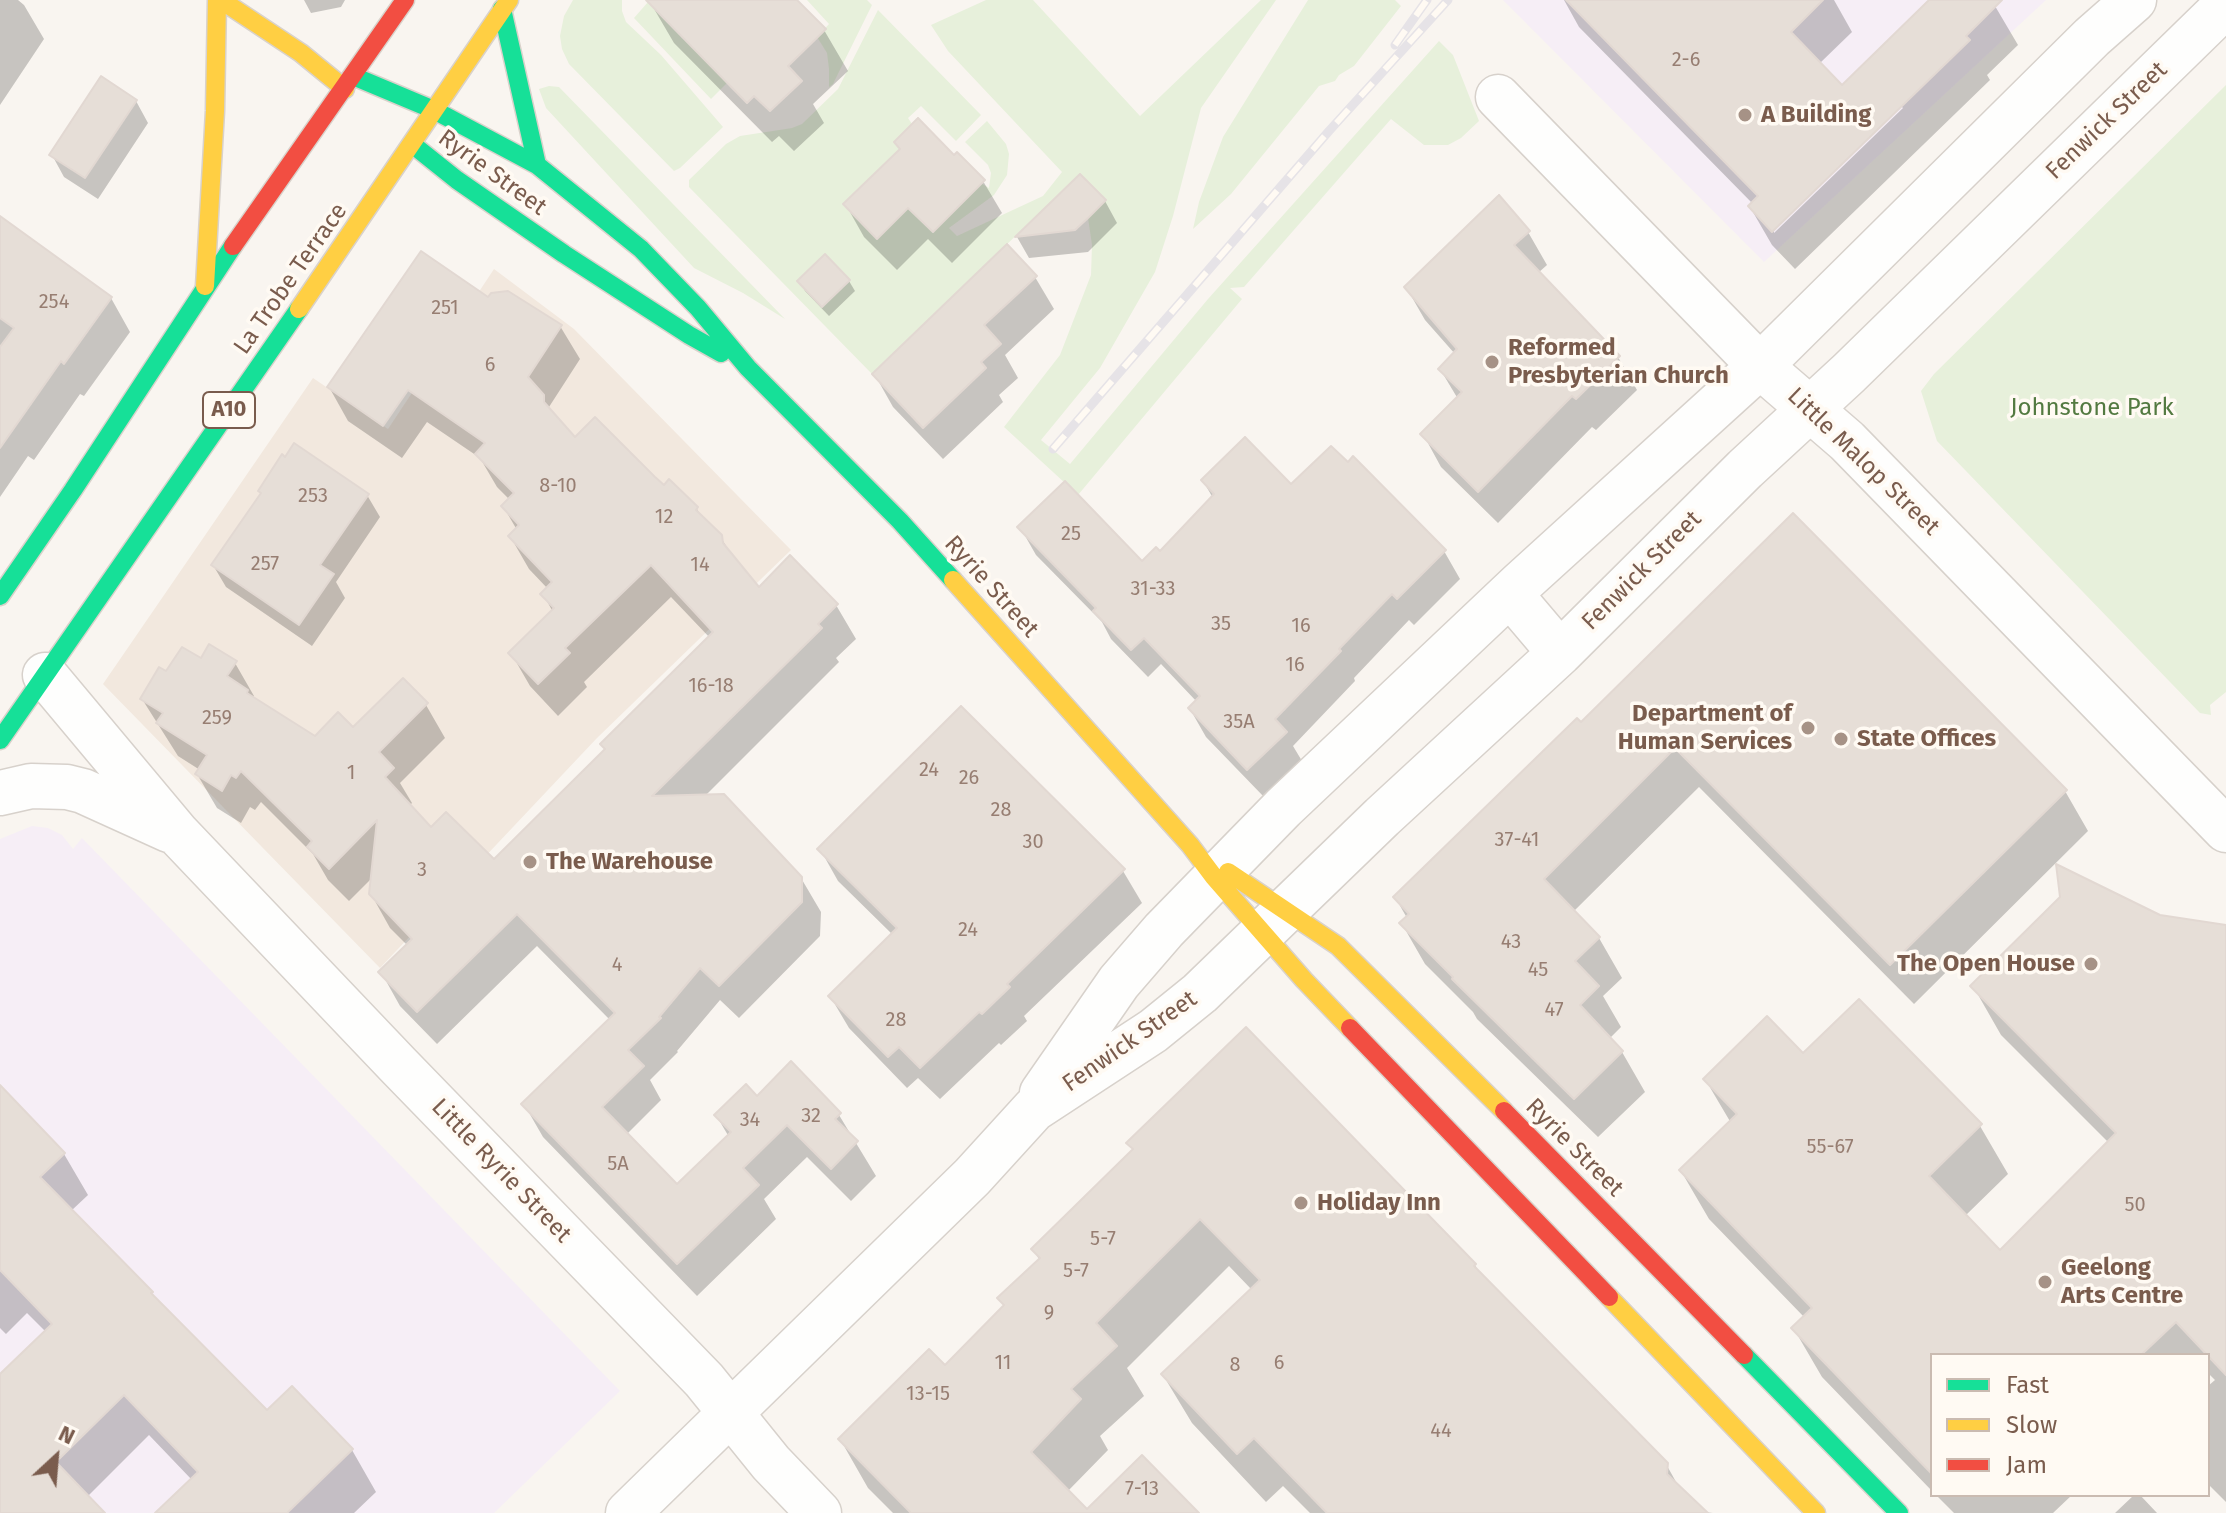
<!DOCTYPE html>
<html>
<head>
<meta charset="utf-8">
<style>
  body { margin:0 }
  #map { position:relative; width:2226px; height:1513px; overflow:hidden; background:#f9f5f0; font-family:"Fira Sans",sans-serif }
  canvas { display:block }
  .legend { position:absolute; left:1930px; top:1353px; width:280px; height:144px; box-sizing:border-box; background:#fffaf3; border:2px solid #cabbb1; margin:0; padding:10px 14px; list-style:none; font-size:24px; color:#7a5c4d }
  .legend li { display:flex; align-items:center; gap:16px; height:40px }
  .legend b { width:40px; border:2px solid #cabbb1 }
  .north { position:absolute; left:16px; top:1417px; width:80px; height:80px; -webkit-text-stroke:6px #fffaf3; paint-order:stroke; rotate:26deg; font-size:22px; font-weight:700; line-height:32px; text-align:center; color:#7a5c4d }
  .north::after { content:''; display:block; margin:auto; width:28px; height:36px; background:#7a5c4d; clip-path:polygon(50% 0,100% 100%,50% 72%,0 100%) }
</style>
</head>
<body>
<div id="map">
<canvas width="2226" height="1513"></canvas>
<ul class="legend">
<li><b style="height:10px;background:#16e098"></b>Fast</li>
<li><b style="height:10px;background:#ffcf43"></b>Slow</li>
<li><b style="height:10px;background:#f24e42"></b>Jam</li>
</ul>
<div class="north">N</div>
</div>
<script>
const c = document.querySelector('canvas').getContext('2d');
c.lineJoin = 'round';
function fillPath(path, color) {
  c.fillStyle = color;
  c.fill(path, 'evenodd');
}
function shape(rows) {
  const path = new Path2D();
  for (const r of rows) {
    path.moveTo(r[0], r[1]);
    for (let i = 2; i < r.length; i += 2) path.lineTo(r[i], r[i + 1]);
  }
  return path;
}
function strokePath(path, color, width, dash) {
  c.strokeStyle = color;
  c.lineWidth = width;
  c.lineCap = dash ? 'butt' : 'round';
  c.setLineDash(dash || []);
  c.stroke(path);
}
function label(font, color, halo, rows, align = 'center') {
  c.font = font + ' "Fira Sans",sans-serif';
  c.lineWidth = 7;
  c.setLineDash([]);
  c.textBaseline = 'middle';
  c.strokeStyle = halo;
  c.fillStyle = color;
  for (const [text, x, y, turn = 0] of rows) {
    c.save();
    c.translate(x, y);
    c.rotate((+turn || 0) * Math.PI / 180);
    c.textAlign = isNaN(turn) ? turn : align;
    if (halo) c.strokeText(text, 0, 0);
    c.fillText(text, 0, 0);
    c.restore();
  }
}
const residential = shape([
  [494,269,574,329,791,550,597,738,380,968,103,684,313,378,388,429]
]);
const education = shape([
  [1503,0,2046,0,1764,262],
  [32,826,48,828,62,835,73,849,82,838,620,1391,494,1513,0,1513,0,839]
]);
const green = shape([
  [573,0,622,0,622,11,626,22,661,55,723,127,680,168,674,171,569,64,562,49,560,36,564,16],
  [807,0,867,0,872,5,833,84,829,87,829,69,827,53,817,37,829,24],
  [986,0,1033,0,1140,116,1261,0,1276,0,1201,108,1173,216,1155,272,1100,368,1041,440,1070,464,1208,299,1439,41,1453,55,1479,121,1461,138,1448,145,1424,145,1391,119,1244,287,1230,288,1242,299,1078,495,1004,427,1060,355,1091,275,1092,245,1088,218,1106,200,1080,174,872,374,689,187,689,180,726,144,740,136,792,128,802,124,838,89,878,10,981,115,956,141,921,106,908,118,912,124,894,142,900,149,843,205,868,229,908,208,933,231,981,183,989,188,991,173,988,165,965,142,987,121,1006,144,1009,154,1007,175,994,195,949,228,957,236,1043,196,1062,172,948,51,931,25],
  [1308,0,1395,0,1401,6,1354,66,1339,75,1335,81,1319,86,1231,194,1193,229,1199,202,1223,137],
  [648,2,727,83,711,99,634,18],
  [2226,85,2226,692,2210,705,2211,715,2200,713,1937,441,1921,391,1934,374],
  [549,86,559,87,785,319,743,293,694,268,546,108,539,89]
]);
const shadow = shape([
  [0,0,18,0,24,5,44,39,0,105],
  [304,0,345,0,341,7,311,13],
  [653,0,794,0,824,30,848,71,813,104,824,123,794,151,779,136,772,142,674,43,650,2],
  [1564,0,1834,0,1852,32,1819,64,1842,88,1932,0,1990,0,1995,6,2018,45,1987,75,1990,80,1795,269,1772,245,1750,207,1753,204,1579,27],
  [1900,105,1903,108,1774,233,1774,227],
  [136,101,148,123,98,199,64,177,52,155],
  [954,157,983,181,1002,213,952,263,928,239,897,270,864,237,846,205],
  [1080,177,1105,201,1117,223,1088,252,1029,258,1017,237],
  [0,218,111,298,130,332,84,396,80,394,34,460,28,456,0,497],
  [1528,232,1547,265,1538,273,1618,357,1637,390,1596,430,1592,427,1498,523,1441,467,1423,434,1458,399,1440,369,1455,354,1425,320,1406,287],
  [1035,277,1054,309,1005,355,1018,378,999,395,1003,402,943,459,893,407,875,375],
  [800,281,849,281,855,291,829,316,805,291],
  [489,300,560,326,580,359,549,407,555,417,574,440,654,479,697,509,703,520,720,536,734,559,759,590,836,605,856,639,836,658,839,662,704,797,801,878,821,912,820,936,739,1018,720,1000,677,1051,678,1052,650,1080,661,1100,626,1135,677,1187,729,1137,716,1115,757,1099,839,1115,876,1176,851,1201,807,1157,764,1199,776,1219,697,1296,543,1137,524,1104,610,1020,537,946,437,1044,400,1006,381,972,408,946,390,928,371,894,373,877,349,901,328,880,313,854,261,802,255,810,250,807,241,823,217,808,197,774,200,770,178,756,142,699,167,674,201,661,235,663,254,696,253,699,315,738,353,730,426,705,445,738,400,783,412,803,409,806,430,830,494,861,607,750,710,638,671,597,584,682,587,687,558,716,530,686,511,653,553,612,543,594,548,589,529,569,510,536,517,530,503,506,510,500,497,487,480,458,427,422,402,458,348,421,329,387],
  [1203,481,1291,487,1444,551,1460,579,1414,625,1409,620,1354,678,1355,681,1293,746,1302,761,1264,797,1206,737,1190,709,1197,702,1161,664,1148,677,1111,639,1102,622,1036,555,1020,527,1142,564,1160,554,1213,498],
  [262,495,367,495,380,517,336,582,345,598,312,646,226,587,213,565],
  [961,708,1123,871,1142,903,1024,1016,1027,1021,1001,1045,999,1043,940,1099,918,1078,907,1088,849,1028,830,996,893,935,838,881,820,849],
  [1581,725,2065,791,2088,831,1914,1004,1699,787,1573,912,1599,938,1622,978,1603,996,1621,1027,1609,1039,1622,1052,1645,1092,1598,1137,1477,1019,1473,1012,1425,964,1402,924,1407,918,1395,897],
  [2160,917,2226,927,2226,1502,2208,1484,2208,1386,2215,1380,2208,1373,2208,1355,1932,1355,1932,1491,1822,1377,1794,1329,1805,1318,1709,1219,1681,1171,1731,1123,1705,1079,1803,1056,1980,1126,2008,1174,1965,1216,2000,1253,2109,1143,2001,1035,1973,986],
  [0,1095,64,1154,88,1195,71,1211,266,1413,352,1450,376,1492,354,1513,158,1513,192,1480,149,1435,87,1497,102,1513,0,1513,0,1377,46,1332,27,1313,6,1334,0,1328],
  [1129,1143,1475,1265,1481,1276,1666,1464,1680,1489,1704,1512,1713,1513,1310,1513,1283,1486,1266,1502,1192,1423,1163,1375,1252,1290,1229,1266,1127,1368,1144,1396,1100,1436,1108,1450,1067,1492,1087,1512,1197,1513,893,1513,868,1488,840,1439,945,1368,1004,1307,1000,1299,1040,1261,1033,1249,1134,1151],
  [1936,1495,2072,1495,2053,1513,1954,1513],
  [2134,1495,2140,1495,2157,1513,2115,1513]
]);
const building = shape([
  [646,0,797,0,826,29,788,66,802,81,770,111,754,96,747,103,646,0],
  [1566,0,1823,0,1791,32,1842,85,1929,0,2002,0,1966,36,1970,40,1772,232,1748,206,1758,196,1566,0],
  [101,76,137,100,85,178,49,155,101,76],
  [918,118,954,155,957,152,985,180,933,232,908,208,877,239,843,204,900,149,894,142,918,118],
  [1080,174,1106,200,1088,218,1075,230,1015,237,1080,174],
  [1499,195,1530,231,1514,245,1620,356,1576,399,1572,396,1478,492,1420,434,1462,392,1438,369,1457,349,1404,287,1499,195],
  [0,216,112,297,64,364,61,361,0,448,0,347,14,328,0,318,0,216],
  [1007,244,1037,276,984,325,1001,344,981,362,986,368,923,428,872,374,1007,244],
  [421,251,488,297,491,293,508,291,562,325,528,377,544,395,544,402,575,437,595,417,655,477,664,485,669,479,698,507,696,510,722,535,723,543,759,587,790,555,838,604,818,624,822,628,652,796,724,794,802,877,802,902,719,986,700,968,659,1017,661,1018,628,1050,644,1066,602,1107,677,1184,731,1132,714,1115,746,1084,757,1096,791,1061,841,1113,835,1119,858,1141,831,1169,787,1125,743,1168,759,1185,677,1264,521,1104,615,1013,517,914,417,1012,378,972,412,939,369,894,377,820,329,869,307,847,312,841,241,771,236,778,231,775,222,791,195,774,207,755,156,723,163,713,140,699,159,667,166,671,182,647,201,658,209,644,237,661,227,676,248,690,247,693,315,736,338,712,353,727,403,678,428,703,379,752,394,768,385,777,431,827,446,812,494,859,605,749,600,744,713,632,651,565,565,648,570,653,538,684,508,653,554,608,540,594,552,582,508,536,519,525,501,506,514,493,475,454,485,443,408,390,383,426,327,387,421,251],
  [825,254,850,280,822,307,797,281,825,254],
  [1245,437,1291,484,1331,446,1348,462,1353,456,1446,550,1397,599,1392,594,1339,649,1341,651,1275,719,1287,732,1247,770,1188,708,1200,696,1144,638,1131,650,1093,611,1096,608,1017,527,1065,481,1142,561,1156,547,1160,551,1214,494,1201,480,1245,437],
  [294,443,369,494,320,565,334,574,299,625,211,565,261,493,258,491,282,454,285,457,294,443],
  [1793,513,2067,790,1890,965,1675,748,1544,879,1600,937,1575,961,1599,986,1580,1005,1623,1051,1574,1099,1452,979,1453,977,1399,923,1409,914,1393,897,1577,718,1581,722,1793,513],
  [961,706,1125,869,1007,984,1010,987,982,1014,979,1012,920,1068,899,1047,888,1057,828,996,897,928,817,849,961,706],
  [2056,864,2160,915,2226,925,2226,1375,2176,1322,2141,1355,1932,1355,1932,1474,1791,1328,1812,1308,1679,1170,1737,1114,1703,1079,1767,1016,1803,1053,1859,999,1982,1124,1929,1176,2000,1250,2116,1133,1970,986,2060,897,2056,864],
  [1246,1027,1476,1264,1474,1266,1668,1463,1667,1474,1708,1513,1327,1513,1254,1438,1237,1454,1161,1374,1260,1280,1200,1219,1096,1323,1117,1346,1071,1389,1081,1399,1031,1452,1087,1509,1142,1455,1199,1513,911,1513,838,1439,929,1349,945,1365,1004,1305,997,1298,1040,1258,1031,1249,1133,1149,1126,1143,1246,1027],
  [0,1085,65,1153,40,1177,153,1292,151,1293,267,1410,292,1386,353,1449,287,1513,155,1513,198,1472,124,1395,56,1462,105,1513,0,1513,0,1374,52,1324,0,1270,0,1085]
]);
const street = shape([
  [1498,97,1760,366,1847,441,2226,830],
  [1510,594,1560,653],
  [45,675,178,834,398,1065,704,1380,771,1463,819,1513],
  [0,793,31,786,67,787,83,791,169,830],
  [1042,1093,1119,982,1164,930,1283,808,1520,584,1760,366,2092,37,2134,0],
  [628,1513,972,1177,1034,1109,1153,1031,1200,993,1382,817,1560,653,1745,469,1849,373,2226,5]
]);
const fast = shape([
  [502,9,537,165],
  [353,76,434,110],
  [434,110,537,165,641,249,698,308,748,368,900,521,953,580],
  [412,144,457,180,564,254,689,335,721,353],
  [0,596,73,490,233,246],
  [0,740,299,309],
  [1744,1355,1899,1513]
]);
const slow = shape([
  [221,0,301,53,345,89],
  [205,286,215,111,217,0],
  [299,309,509,0],
  [953,580,1190,845,1214,877,1304,980,1350,1028],
  [1228,872,1338,946,1504,1111],
  [1609,1297,1816,1513]
]);
const jam = shape([
  [233,246,405,0],
  [1350,1028,1609,1297],
  [1504,1111,1744,1355]
]);
const rail = shape([
  [1395,45,1427,0],
  [1053,449,1329,131,1448,0]
]);
const markers = [
  [1745,115,8,"#a69286"],
  [1492,362,8,"#a69286"],
  [1808,728,8,"#a69286"],
  [1841,739,8,"#a69286"],
  [530,862,8,"#a69286"],
  [2091,964,8,"#a69286"],
  [1301,1203,8,"#a69286"],
  [2045,1282,8,"#a69286"]
];
const numberNames = [
  ["2-6",1686,60],
  ["254",54,302],
  ["251",445,308],
  ["6",490,365],
  ["8-10",558,486],
  ["253",313,496],
  ["12",664,517],
  ["25",1071,534],
  ["257",265,564],
  ["14",700,565],
  ["31-33",1153,589],
  ["35",1221,624],
  ["16",1301,626],
  ["16",1295,665],
  ["16-18",711,686],
  ["259",217,718],
  ["35A",1239,722],
  ["24",929,770],
  ["1",351,773],
  ["26",969,778],
  ["28",1001,810],
  ["37-41",1517,840],
  ["30",1033,842],
  ["3",422,870],
  ["24",968,930],
  ["43",1511,942],
  ["4",617,965],
  ["45",1538,970],
  ["47",1554,1010],
  ["28",896,1020],
  ["32",811,1116],
  ["34",750,1120],
  ["55-67",1830,1147],
  ["5A",618,1164],
  ["50",2135,1205],
  ["5-7",1103,1239],
  ["5-7",1076,1271],
  ["9",1049,1313],
  ["11",1003,1363],
  ["6",1279,1363],
  ["8",1235,1365],
  ["13-15",928,1394],
  ["44",1441,1431],
  ["7-13",1142,1489]
];
const shields = [
  [229,410,52]
];
const shieldNames = [
  ["A10",229,410]
];
const poiNames = [
  ["A Building",1761,115],
  ["Reformed",1508,348],
  ["Presbyterian Church",1508,376],
  ["Department of",1792,714,"right"],
  ["Human Services",1792,742,"right"],
  ["State Offices",1857,739],
  ["The Warehouse",546,862],
  ["The Open House",2075,964,"right"],
  ["Holiday Inn",1317,1203],
  ["Geelong",2061,1268],
  ["Arts Centre",2061,1296]
];
const streetNames = [
  ["Fenwick Street",2107,121,-44],
  ["Ryrie Street",492,173,36],
  ["La Trobe Terrace",291,279,-55],
  ["Little Malop Street",1863,462,44],
  ["Fenwick Street",1642,571,-45],
  ["Ryrie Street",991,587,48],
  ["Fenwick Street",1130,1042,-35],
  ["Ryrie Street",1574,1148,45],
  ["Little Ryrie Street",501,1171,46]
];
const parkNames = [
  ["Johnstone Park",2092,408]
];
fillPath(residential, '#f2e8de');
fillPath(education, '#f6eef6');
fillPath(green, '#e7f0db');
fillPath(shadow, '#0003');
fillPath(building, '#e6ded7');
strokePath(building, '#e2d8d2', 2);
strokePath(street, '#d7d1cb', 47);
strokePath(fast, '#d9d2cb', 21);
strokePath(slow, '#d9d2cb', 21);
strokePath(jam, '#d9d2cb', 21);
strokePath(street, '#fefefd', 44);
strokePath(fast, '#16e098', 18);
strokePath(slow, '#ffcf43', 18);
strokePath(jam, '#f24e42', 18);
strokePath(rail, '#e6e3e7', 9);
strokePath(rail, '#fffaf3', 6, [18]);
for (const [x, y, r, color] of markers) {
  const dot = new Path2D();
  dot.arc(x, y, r, 0, 2 * Math.PI);
  c.fillStyle = color;
  c.fill(dot);
  strokePath(dot, '#fffaf3', 3);
}
label('20px', '#977e72', null, numberNames);
for (const [x, y, w] of shields) {
  const box = new Path2D();
  box.roundRect(x - w / 2, y - 18, w, 36, 6);
  c.fillStyle = '#fffaf3';
  c.fill(box);
  strokePath(box, '#7a5c4d', 2);
}
label('bold 22px', '#7a5c4d', null, shieldNames);
label('bold 24px', '#7a5c4d', '#fffaf3', poiNames, 'left');
label('24px', '#7a5c4d', '#fffaf3', streetNames);
label('24px', '#537a41', '#fffaf3', parkNames);
</script>
</body>
</html>
